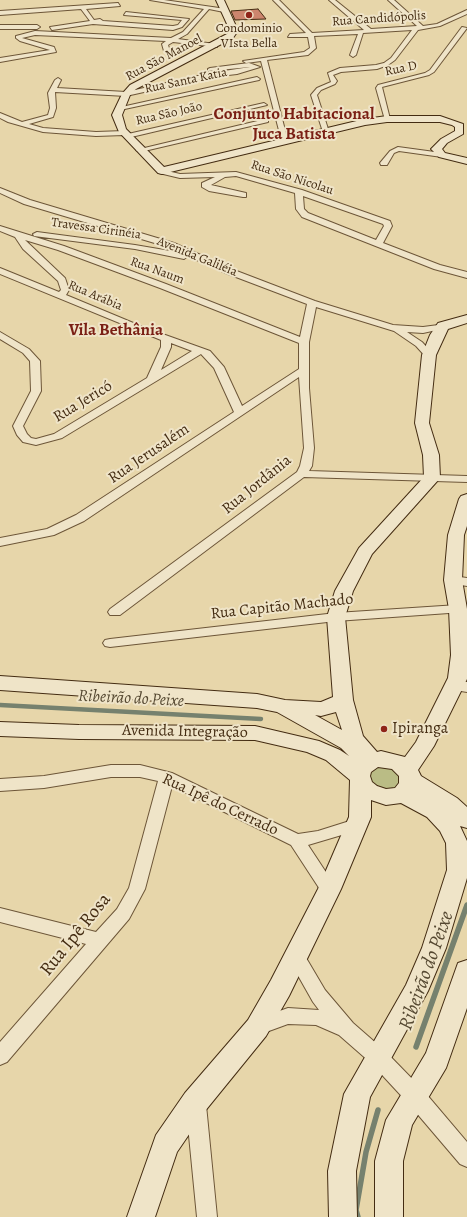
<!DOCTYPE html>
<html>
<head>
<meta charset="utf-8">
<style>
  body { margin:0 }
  canvas { display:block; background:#e7d6aa }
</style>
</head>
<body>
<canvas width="467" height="1217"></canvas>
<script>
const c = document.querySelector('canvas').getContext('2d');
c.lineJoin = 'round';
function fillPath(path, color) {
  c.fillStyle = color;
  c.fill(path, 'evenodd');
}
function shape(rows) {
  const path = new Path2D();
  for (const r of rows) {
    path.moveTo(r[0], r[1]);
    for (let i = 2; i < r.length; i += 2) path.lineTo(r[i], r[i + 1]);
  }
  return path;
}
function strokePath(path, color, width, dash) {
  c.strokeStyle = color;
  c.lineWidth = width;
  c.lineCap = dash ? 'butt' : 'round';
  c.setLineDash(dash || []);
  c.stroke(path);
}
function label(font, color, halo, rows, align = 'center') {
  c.font = font + ' Alegreya,serif';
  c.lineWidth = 4;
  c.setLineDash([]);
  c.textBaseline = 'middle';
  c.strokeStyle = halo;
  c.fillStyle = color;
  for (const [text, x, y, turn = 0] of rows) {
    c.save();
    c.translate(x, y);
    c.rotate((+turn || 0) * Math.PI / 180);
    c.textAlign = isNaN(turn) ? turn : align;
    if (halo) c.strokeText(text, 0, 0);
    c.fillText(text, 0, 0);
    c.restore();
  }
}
const green = shape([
  [394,763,404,785,389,792,370,785,369,766]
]);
const streamFar1 = shape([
  [0,705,261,719]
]);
const stream = shape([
  [416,1047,467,905],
  [358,1217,356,1210,366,1152,378,1110]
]);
const building = shape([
  [258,9,266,19,235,20,231,11,258,9]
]);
const street = shape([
  [150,0,164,0,226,9,224,12,209,9,187,34,178,39,215,44,217,47,173,42,168,45,170,51,167,53,164,51,162,44,166,41,35,35,22,38,54,47,56,52,0,62,0,58,50,50,20,41,16,38,16,36,35,31,171,38,183,32,204,9,150,0],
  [273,0,279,0,312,33,364,30,329,0,335,0,371,29,417,26,388,0,394,0,423,26,437,24,467,10,467,14,440,26,418,30,395,60,388,65,377,69,341,72,333,75,337,81,335,84,321,90,317,95,329,132,326,134,323,132,311,95,317,88,331,82,328,73,340,68,376,65,384,63,391,58,412,30,363,33,356,55,353,57,350,55,358,34,314,36,316,48,308,55,267,60,288,142,285,144,282,142,261,61,246,63,243,61,304,52,310,48,308,37,288,37,290,34,306,33,273,0],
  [118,3,120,6,86,9,94,20,100,19,103,21,173,26,178,25,182,20,124,15,126,12,189,19,182,27,173,30,93,24,52,30,50,27,90,21,81,9,0,15,0,11,118,3],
  [0,25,37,25,40,27,37,29,0,29,0,25],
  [462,27,467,28,434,72,429,75,382,87,390,119,385,120,376,88,378,85,425,73,430,70,462,27],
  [249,63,260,67,237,74,211,77,126,96,55,92,56,108,53,117,29,124,43,128,96,132,125,131,128,134,264,103,267,105,127,138,124,135,96,136,43,132,8,122,0,118,0,113,22,122,48,115,50,108,48,93,55,80,58,78,61,80,57,88,126,92,211,73,250,67,208,71,208,69,210,68,249,63],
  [257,77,260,79,259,80,120,110,117,108,257,77],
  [266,119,268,120,268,122,140,152,136,150,266,119],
  [398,147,442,153,446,155,442,157,399,151,394,153,387,165,381,165,380,163,390,151,398,147],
  [159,169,180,174,236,172,302,190,390,221,392,226,383,243,440,265,467,272,467,278,434,269,302,217,296,209,295,193,236,176,225,177,211,185,246,193,246,197,243,197,209,191,202,187,202,183,215,177,180,178,159,173,159,169],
  [303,196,383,224,384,226,376,240,308,213,304,209,303,196],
  [0,188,30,200,174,243,234,270,315,301,393,325,423,327,446,324,446,328,423,333,407,332,422,342,432,353,434,355,429,358,426,357,416,346,394,331,316,307,309,342,309,388,314,448,312,466,309,471,467,476,467,482,304,477,120,615,110,615,108,612,110,609,297,472,300,466,304,448,299,377,84,521,54,535,0,546,0,538,47,529,76,515,234,412,214,368,201,354,62,438,36,445,23,442,17,435,13,426,31,391,30,361,23,353,0,339,0,332,29,349,40,361,41,391,23,426,27,434,31,438,36,439,54,434,147,378,161,347,161,340,0,274,0,268,59,292,61,290,58,281,23,249,15,237,0,231,0,226,64,246,166,284,300,337,307,304,228,274,188,256,184,259,135,249,34,236,33,234,37,232,135,245,182,253,168,247,24,204,0,193,0,188],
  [25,240,58,250,160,288,299,343,299,369,242,406,224,367,210,351,143,327,66,295,69,290,65,278,25,240],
  [171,343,192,351,161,370,171,347,171,343],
  [453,576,467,578,467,586,449,583,447,580,449,577,453,576],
  [458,605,463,606,465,609,463,612,336,621,110,647,105,646,103,643,105,640,110,639,336,613,458,605],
  [454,681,467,682,467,692,449,689,447,686,449,683,454,681],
  [111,765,140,765,172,773,298,834,318,831,356,819,362,821,364,825,362,829,308,845,337,889,335,894,329,896,323,894,291,845,172,786,145,889,129,919,7,1062,0,1065,0,1042,86,944,0,922,0,908,96,932,117,909,129,888,158,781,140,777,111,777,44,788,0,791,0,779,44,776,111,765],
  [296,948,302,951,325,990,353,1023,385,1051,422,1089,467,1142,467,1167,460,1164,408,1103,371,1063,339,1035,316,1025,288,1024,258,1035,251,1033,249,1027,251,1021,288,1008,319,1010,313,1002,287,956,290,951,296,948],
  [196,1096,203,1098,206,1105,217,1217,197,1217,186,1105,189,1098,196,1096]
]);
const secondary = shape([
  [216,0,224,0,235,24,237,32,233,38,136,89,130,95,122,115,126,129,164,167,365,119,387,116,440,116,463,124,463,134,447,143,442,149,445,153,467,158,467,164,439,157,431,149,441,139,455,131,455,127,452,125,440,122,387,122,365,125,162,174,158,173,119,132,112,115,122,94,130,85,227,34,229,32,227,24,216,0],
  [467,315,467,323,448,329,436,355,429,423,439,455,440,478,372,554,353,591,345,617,353,700,363,736,377,752,381,751,405,757,416,742,448,678,451,655,449,609,444,580,448,535,459,499,461,496,467,494,467,526,464,535,462,580,467,609,467,679,434,746,418,770,421,776,457,798,467,807,467,828,460,826,467,841,467,878,446,948,428,991,370,1097,356,1171,357,1217,329,1217,328,1171,344,1094,406,985,422,948,447,870,446,843,440,831,427,817,401,803,386,805,371,800,371,817,341,889,289,996,266,1036,205,1111,177,1152,155,1217,127,1217,156,1135,185,1093,248,1020,271,980,318,889,349,817,350,780,326,760,307,752,255,740,79,739,0,736,0,722,79,725,255,726,319,741,340,750,349,756,341,748,277,712,257,708,0,690,0,676,257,694,285,700,321,702,333,697,327,617,335,591,359,548,424,477,423,455,415,423,422,355,430,335,438,323,467,315],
  [336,712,342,730,315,715,321,716,336,712],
  [378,767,392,769,399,776,399,783,395,788,386,789,377,786,372,782,370,776,371,772,378,767],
  [467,960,467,1008,446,1068,412,1125,403,1161,403,1217,375,1217,375,1161,386,1120,426,1053,458,963,467,960]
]);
const markers = [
  [249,15,4,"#8f2418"],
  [384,729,4,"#8f2418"]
];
const farStreetnames = [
  ["Rua Candidópolis",379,19,-4],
  ["Rua São Manoel",164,58,-28],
  ["Rua D",401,69,-12],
  ["Rua Santa Katia",186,81,-12],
  ["Rua São João",169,114,-13],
  ["Rua São Nicolau",292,178,18],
  ["Travessa Cirinéia",96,229,8],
  ["Avenida Galiléia",197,257,22],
  ["Rua Naum",157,271,20],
  ["Rua Arábia",95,296,23]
];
const farPoinames = [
  ["Condominio",249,29],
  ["VIsta Bella",249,44]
];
const streetNames = [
  ["Rua Jericó",83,402,-31],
  ["Rua Jerusalém",149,454,-34],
  ["Rua Jordânia",257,485,-39],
  ["Rua Capitão Machado",282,607,-6],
  ["Avenida Integração",185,732,1],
  ["Rua Ipê do Cerrado",220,805,25]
];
const poiNames = [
  ["Ipiranga",392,729]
];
const farDistrictnames = [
  ["Conjunto Habitacional",294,115],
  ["Juca Batista",294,135],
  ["Vila Bethânia",116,331]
];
const waterNames = [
  ["Ribeirão do Peixe",131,699,3]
];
const nearStreetnames = [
  ["Rua Ipê Rosa",76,935,-51]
];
const nearWaternames = [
  ["Ribeirão do Peixe",427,971,-70]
];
fillPath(green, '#babc85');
strokePath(streamFar1, '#76816e', 4.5);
strokePath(stream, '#76816e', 5.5);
fillPath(building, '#cc856d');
strokePath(building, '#442c12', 1);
strokePath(street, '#6d5638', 2);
strokePath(secondary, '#442c12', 2);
fillPath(street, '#efe4c8');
fillPath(secondary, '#efe4c8');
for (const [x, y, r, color] of markers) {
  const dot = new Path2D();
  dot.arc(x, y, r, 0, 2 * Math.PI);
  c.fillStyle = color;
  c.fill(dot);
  strokePath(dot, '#efe4c8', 1.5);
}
label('13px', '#442c12', '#efe4c8', farStreetnames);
label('13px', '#442c12', '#efe4c8', farPoinames);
label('16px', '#442c12', '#efe4c8', streetNames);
label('16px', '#442c12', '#efe4c8', poiNames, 'left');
label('bold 17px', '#7a1f14', '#efe4c8', farDistrictnames);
label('italic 17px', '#554831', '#efe4c8', waterNames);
label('19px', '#442c12', '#efe4c8', nearStreetnames);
label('italic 20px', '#554831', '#efe4c8', nearWaternames);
</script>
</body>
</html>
